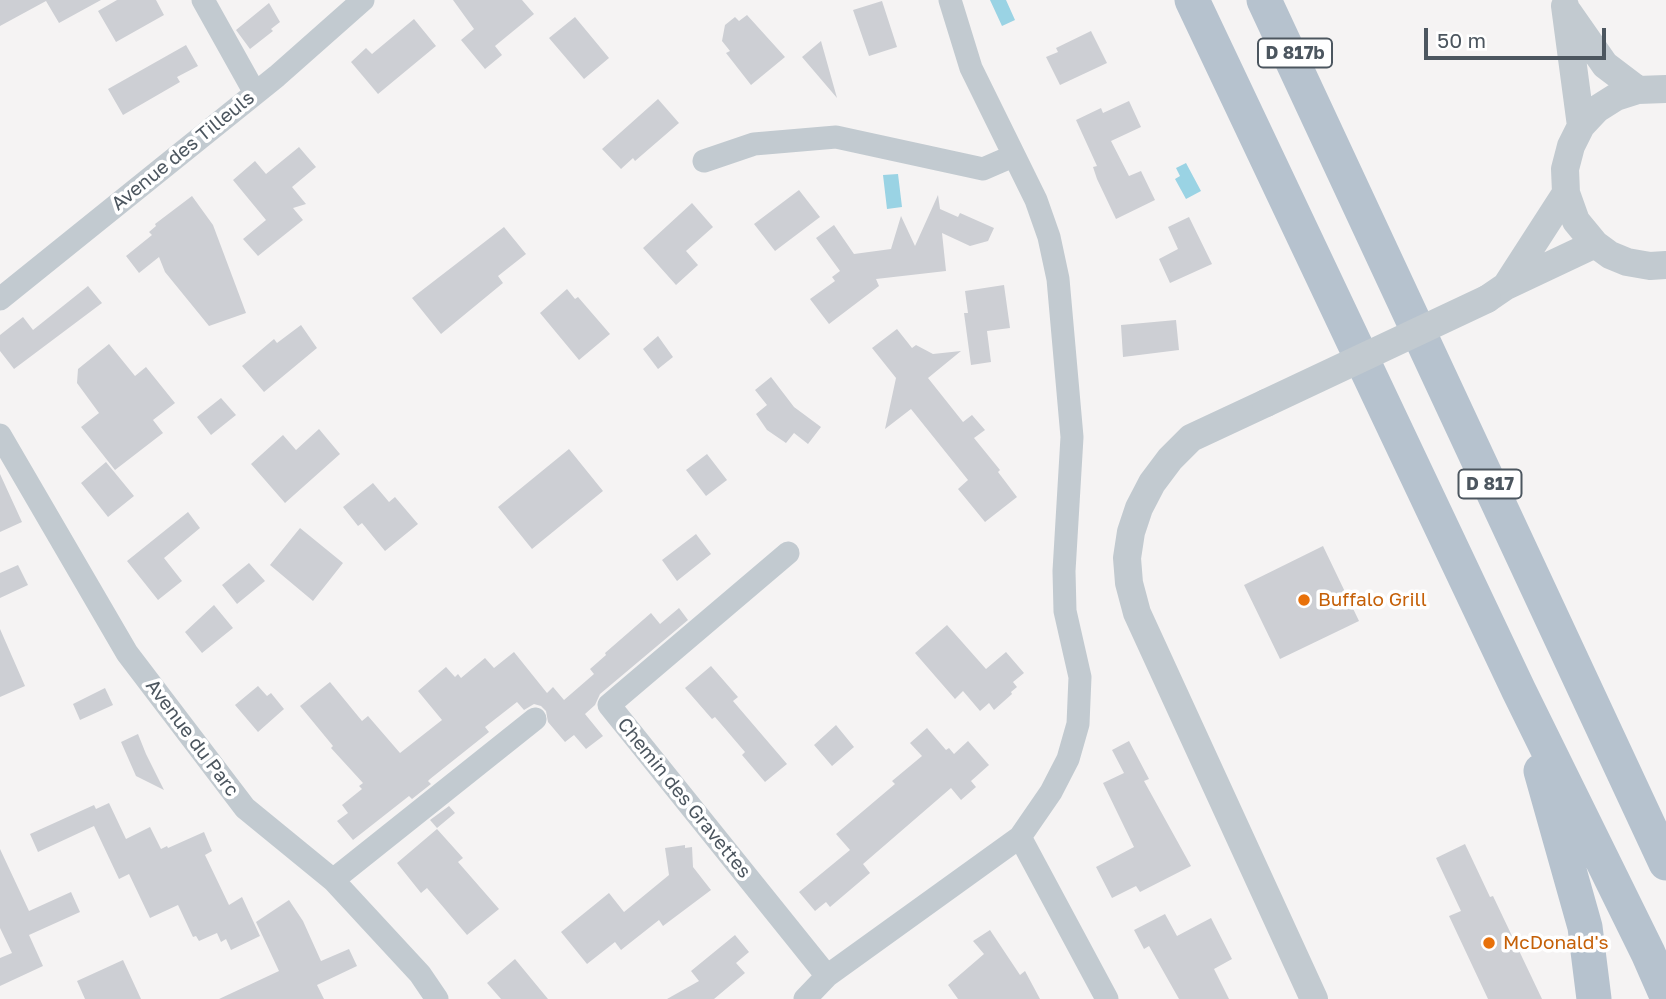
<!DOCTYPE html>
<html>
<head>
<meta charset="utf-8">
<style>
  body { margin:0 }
  #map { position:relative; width:1666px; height:999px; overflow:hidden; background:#f5f3f3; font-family:"Golos Text",sans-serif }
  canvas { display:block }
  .scale { position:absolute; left:1424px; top:28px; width:182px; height:32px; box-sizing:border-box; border:4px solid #4c565f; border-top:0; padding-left:9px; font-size:21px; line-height:24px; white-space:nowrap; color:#4c565f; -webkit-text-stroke:5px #fff; paint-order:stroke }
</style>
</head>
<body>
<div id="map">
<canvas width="1666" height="999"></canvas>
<div class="scale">50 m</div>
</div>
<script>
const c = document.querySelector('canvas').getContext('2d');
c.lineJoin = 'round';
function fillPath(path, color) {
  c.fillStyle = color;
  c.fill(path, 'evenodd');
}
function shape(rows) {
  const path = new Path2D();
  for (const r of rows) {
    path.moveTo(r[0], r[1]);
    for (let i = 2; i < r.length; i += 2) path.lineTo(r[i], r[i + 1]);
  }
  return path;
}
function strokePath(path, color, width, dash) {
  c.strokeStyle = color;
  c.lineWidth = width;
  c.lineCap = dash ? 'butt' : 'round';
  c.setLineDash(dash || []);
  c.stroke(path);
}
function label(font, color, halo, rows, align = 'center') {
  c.font = font + ' "Golos Text",sans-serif';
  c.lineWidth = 7;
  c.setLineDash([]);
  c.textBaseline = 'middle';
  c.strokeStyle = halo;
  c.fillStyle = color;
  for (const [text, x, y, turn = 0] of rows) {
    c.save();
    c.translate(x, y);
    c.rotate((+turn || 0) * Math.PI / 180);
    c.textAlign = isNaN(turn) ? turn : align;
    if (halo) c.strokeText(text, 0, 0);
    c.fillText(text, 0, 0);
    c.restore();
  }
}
const water = shape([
  [990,0,1006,0,1015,20,1002,26],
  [1186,163,1201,191,1186,199,1175,179,1180,176,1176,168],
  [898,174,902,207,887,209,883,175]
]);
const building = shape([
  [0,0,101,0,59,23,46,1,0,26],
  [117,0,156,0,164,15,116,42,98,11],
  [453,0,522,0,534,14,495,46,502,55,485,69,461,40,474,29],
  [882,1,897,47,869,56,853,10],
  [269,3,280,22,271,29,273,31,250,49,236,30],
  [747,15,785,57,751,85,726,53,730,51,722,41,725,25,735,17,739,21],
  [575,17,609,58,584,79,549,38],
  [414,19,436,46,378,94,351,62,366,48,372,54],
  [1091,31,1107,63,1060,85,1046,57,1058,52,1056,48],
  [821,41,837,98,802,57],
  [186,45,198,66,177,77,180,82,123,115,108,89],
  [658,99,679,123,635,161,633,158,621,169,602,149],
  [1129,101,1141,127,1111,141,1129,176,1141,171,1155,200,1116,219,1097,179,1093,167,1097,166,1076,120,1101,108,1103,113],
  [299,147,316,167,292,187,306,204,293,208,303,220,258,256,243,239,266,220,233,180,255,161,266,174],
  [799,190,820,217,775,251,754,224],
  [938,195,940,209,958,217,960,213,994,228,988,241,970,246,942,233,946,271,876,279,879,286,829,324,810,299,835,281,832,277,840,271,816,238,834,225,854,254,891,249,901,216,915,246],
  [192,196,213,225,246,313,209,326,165,272,159,257,139,273,126,256,152,235,149,232,156,226,155,224],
  [692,203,713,227,686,251,698,265,676,285,643,248],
  [1189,217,1212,264,1170,283,1159,259,1178,249,1168,227],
  [504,227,526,254,498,276,503,283,441,334,412,298],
  [1004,285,1010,328,987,331,991,362,971,365,964,313,968,313,965,291],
  [88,286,102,303,14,369,0,351,0,335,23,317,33,330],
  [567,289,575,299,578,297,610,334,579,360,540,313],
  [1176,320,1179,350,1123,357,1121,325],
  [301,325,317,348,264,392,242,366,274,339,277,343],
  [897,329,912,348,916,345,933,354,961,351,928,378,963,422,972,415,985,430,974,438,1000,470,998,472,1017,497,985,522,958,489,968,480,911,409,885,429,896,378,872,348],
  [658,336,673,357,658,369,643,349],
  [109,344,135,376,146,367,175,403,153,420,163,433,115,470,81,427,99,413,77,383,78,369],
  [771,377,794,407,821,427,808,444,794,433,786,443,767,430,756,414,767,405,755,390],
  [221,398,236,415,211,435,197,417],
  [319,429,340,454,285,503,251,464,283,435,296,450],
  [569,449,603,491,532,549,498,507],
  [707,454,727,480,706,496,686,470],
  [106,462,134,496,108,517,81,483],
  [0,474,22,522,0,532],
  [373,483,389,502,395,497,418,524,385,551,362,523,358,526,343,507],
  [188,512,200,528,164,558,182,581,158,600,127,561],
  [300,528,343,563,313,601,270,565],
  [696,534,711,554,677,581,662,560],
  [1323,546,1359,621,1280,659,1244,585],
  [249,563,265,581,237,604,222,585],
  [18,565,28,585,0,598,0,573],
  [214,605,233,628,202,653,185,632],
  [679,608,688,620,600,694,595,705,585,714,603,736,586,749,574,735,565,742,548,722,546,711,541,706,534,704,524,710,517,702,485,727,489,732,430,779,428,781,431,784,412,799,409,796,353,840,337,821,348,813,342,805,362,789,359,786,363,783,331,748,333,746,300,706,330,682,362,721,368,716,400,753,442,720,418,691,446,667,455,677,458,674,461,678,485,658,494,668,514,652,547,693,553,687,564,700,594,674,590,669,606,655,605,653,651,613,660,624],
  [947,625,986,669,1006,652,1024,673,1013,682,1017,687,1011,692,1012,694,994,710,989,703,980,711,963,691,955,699,915,653],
  [0,629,25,686,0,697],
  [711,666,738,697,733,701,787,764,765,782,742,755,745,752,715,717,712,719,685,688],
  [258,686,267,696,271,693,284,709,258,732,235,705],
  [105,688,113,705,80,720,73,704],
  [836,725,854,747,832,766,814,745],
  [927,728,946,750,949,748,954,754,968,741,989,765,971,781,976,787,961,800,951,788,863,864,870,873,830,907,826,902,815,911,799,892,850,850,836,834,895,784,892,781,922,756,910,743],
  [138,734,146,754,164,790,136,776,121,742],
  [1129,741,1149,779,1144,781,1191,866,1140,892,1136,886,1112,898,1096,867,1134,847,1103,783,1124,773,1112,750],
  [109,803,126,839,150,827,161,849,167,846,168,848,204,832,212,851,205,855,229,905,242,897,260,936,231,950,226,939,221,942,217,933,199,941,196,936,193,937,178,905,150,918,129,874,119,879,94,826,38,852,30,834,94,805,96,809],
  [449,806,455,813,437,828,430,820],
  [437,829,463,858,458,862,499,909,467,935,427,888,421,893,397,863],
  [1465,844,1490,897,1493,896,1542,999,1488,999,1449,916,1461,911,1436,858],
  [685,845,685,848,692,847,693,867,711,890,663,926,659,920,621,950,615,942,587,964,561,932,609,893,624,912,669,875,665,848],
  [0,849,29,911,71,892,80,912,29,935,43,966,0,986,0,958,12,953,0,928],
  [289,900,303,921,321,961,349,949,357,966,317,985,324,999,219,999,279,971,256,922],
  [1165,914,1177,936,1211,918,1232,959,1214,969,1229,999,1179,999,1149,946,1144,949,1134,930],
  [990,930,1020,975,1025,971,1040,999,958,999,948,985,984,954,973,941],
  [735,935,749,952,736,963,745,973,714,999,667,999,699,981,691,971],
  [515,959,548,999,501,999,487,983],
  [123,960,141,999,85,999,77,981]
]);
const minor = shape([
  [203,0,255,93],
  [704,161,754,144,836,137,983,169,1013,156],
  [0,299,277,76,363,0],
  [0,435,127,653,245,808,333,880,420,974,437,999],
  [788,553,609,705,827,976],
  [1020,837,1107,999],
  [333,880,535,719],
  [805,999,827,976,1020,837,1051,792,1068,759,1078,724,1080,677,1065,611,1064,571,1072,437,1058,279,1049,237,1036,200,971,68,950,0]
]);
const tertiary = shape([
  [1565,6,1581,126],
  [1568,12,1605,65,1638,90],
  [1666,89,1638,90,1616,97,1597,109,1581,126,1571,146,1565,169,1566,193,1576,221,1595,244,1610,255,1627,262,1650,266,1666,265],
  [1506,286,1566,193],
  [1487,299,1506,286,1595,244],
  [1266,403,1191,438,1170,459,1152,483,1139,508,1131,532,1127,558,1129,583,1137,613,1314,999]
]);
const primary = shape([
  [1192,0,1519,691,1648,953,1666,994],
  [1264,0,1666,863],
  [1541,771,1585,927,1594,999]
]);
const tertiaryBridge = shape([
  [1266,403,1487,299]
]);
const markers = [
  [1304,600,7,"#e8710a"],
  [1489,943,7,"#e8710a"]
];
const shields = [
  [1295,53,74],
  [1490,484,63]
];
const shieldNames = [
  ["D 817b",1295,53],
  ["D 817",1490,484]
];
const streetNames = [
  ["Avenue des Tilleuls",183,151,-39],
  ["Avenue du Parc",192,738,53],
  ["Chemin des Gravettes",684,798,51]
];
const foodNames = [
  ["Buffalo Grill",1318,600],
  ["McDonald's",1503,943]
];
fillPath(water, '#9ad3e4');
fillPath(building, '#cdcfd4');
strokePath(minor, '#c2cad0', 23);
strokePath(tertiary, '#c2cad0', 28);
strokePath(primary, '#b6c2ce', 35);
strokePath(tertiaryBridge, '#c2cad0', 28);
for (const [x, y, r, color] of markers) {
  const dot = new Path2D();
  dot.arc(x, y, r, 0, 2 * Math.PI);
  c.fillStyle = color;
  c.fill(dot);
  strokePath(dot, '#fff', 2.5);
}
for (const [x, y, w] of shields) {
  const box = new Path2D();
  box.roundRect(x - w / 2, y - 14.5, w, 29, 5);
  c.fillStyle = '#fff';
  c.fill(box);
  strokePath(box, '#4c565f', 2);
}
label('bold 18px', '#4c565f', null, shieldNames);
label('19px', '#4c565f', '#fff', streetNames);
label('19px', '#c56008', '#fff', foodNames, 'left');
</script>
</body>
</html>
